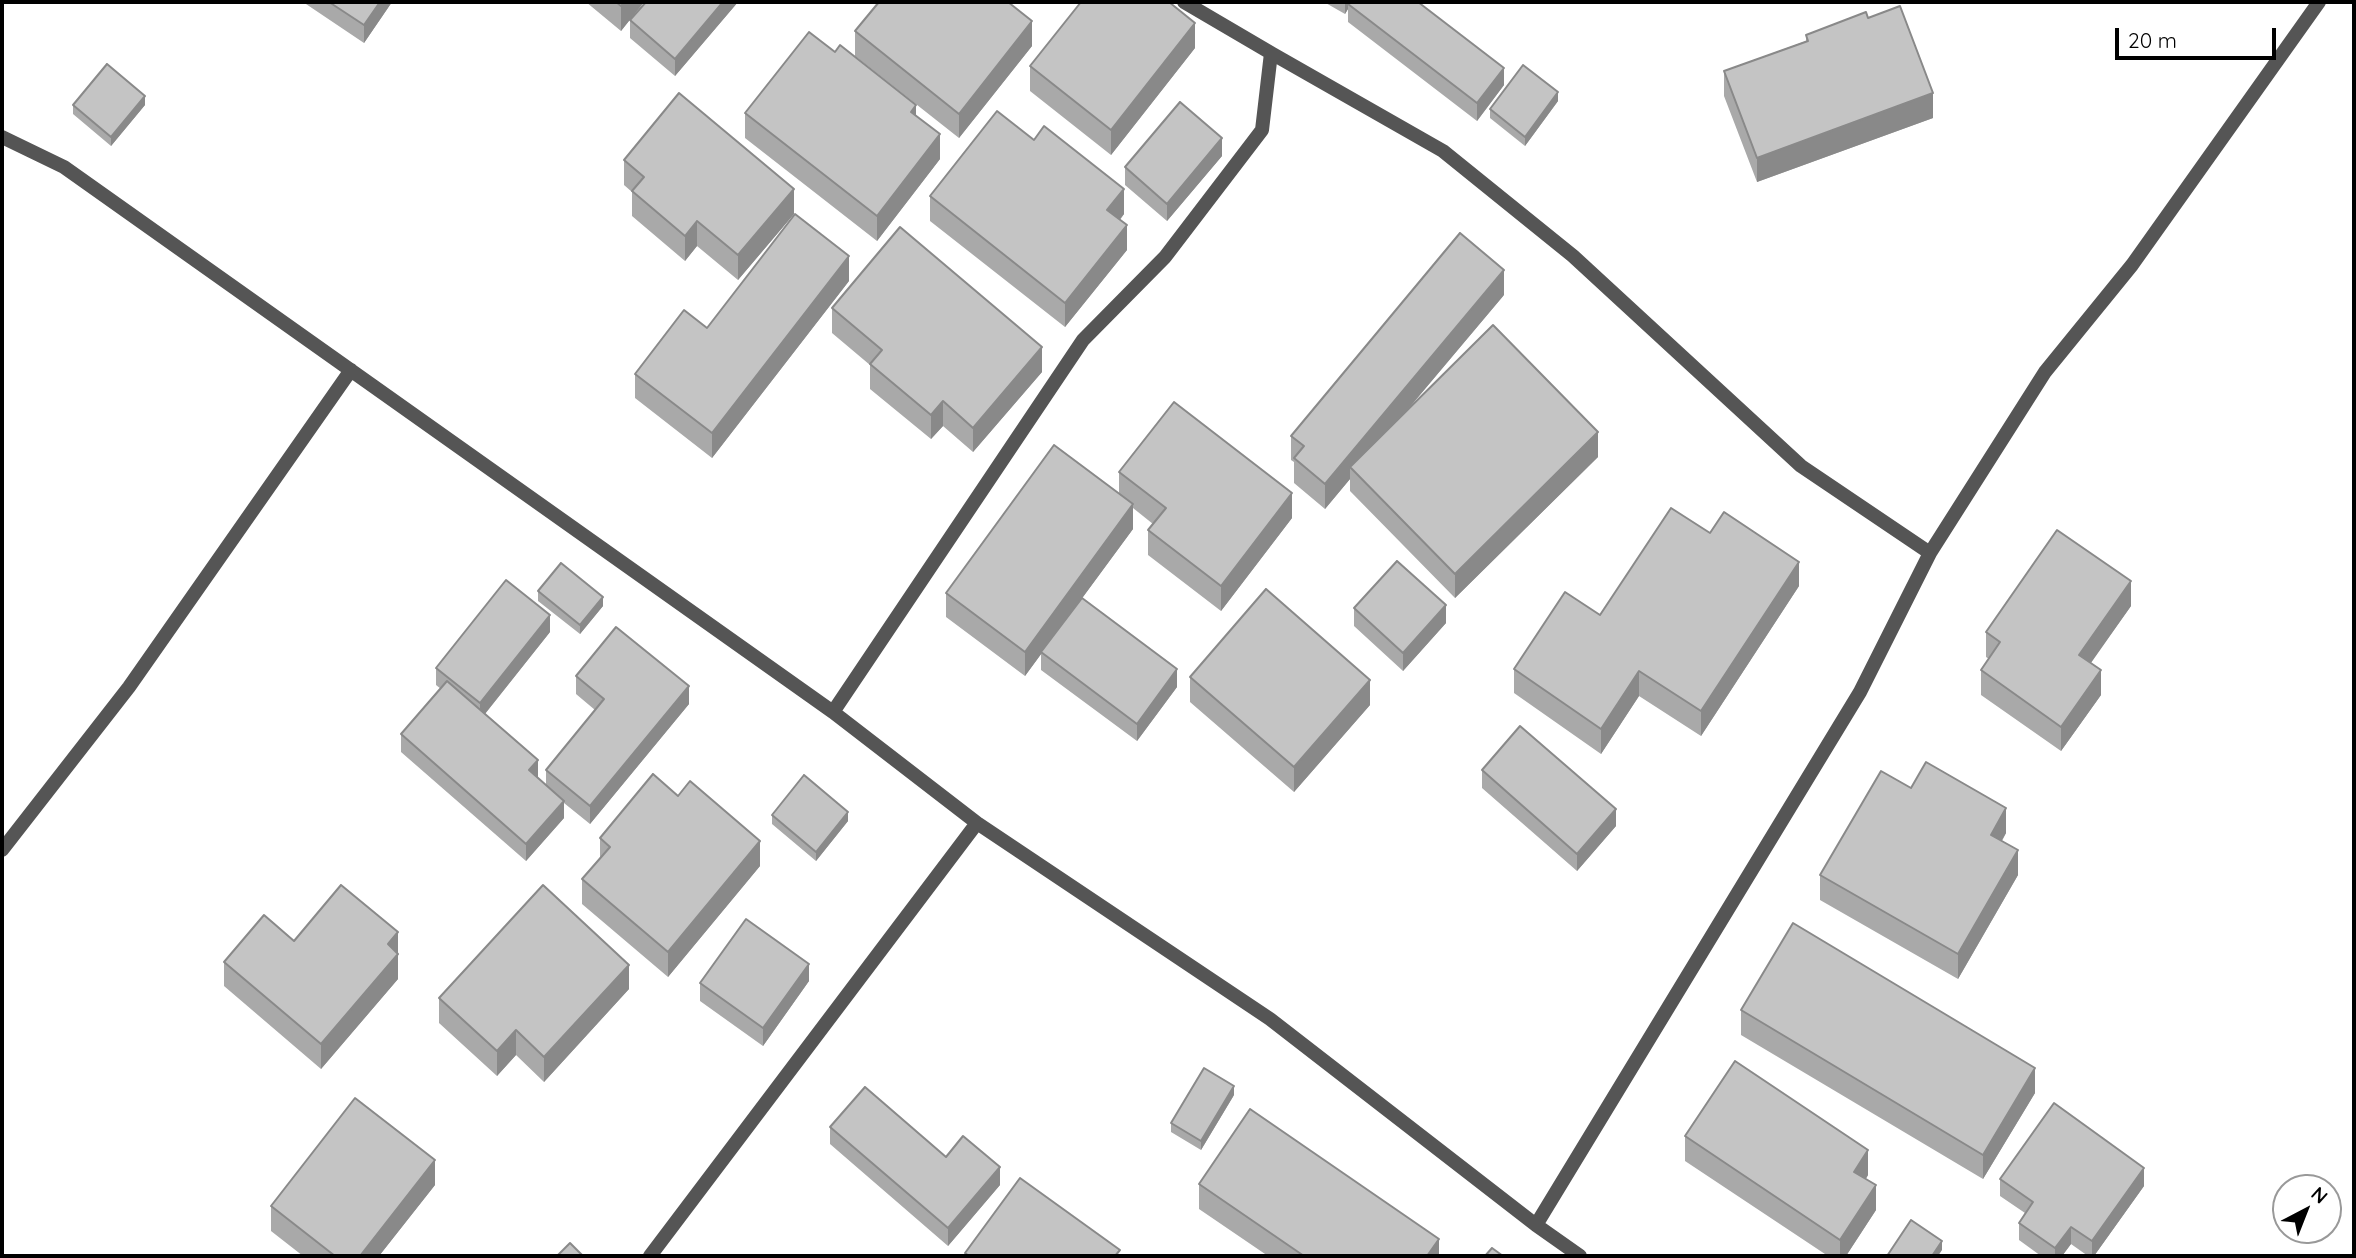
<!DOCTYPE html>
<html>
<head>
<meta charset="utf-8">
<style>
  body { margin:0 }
  #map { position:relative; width:2356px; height:1258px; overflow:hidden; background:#fff; font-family:Quicksand,sans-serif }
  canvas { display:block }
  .frame { position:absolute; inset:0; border:4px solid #000; pointer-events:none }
  .north { position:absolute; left:2272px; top:1174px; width:70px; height:70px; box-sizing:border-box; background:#fff; border:2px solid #999; border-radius:50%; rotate:42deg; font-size:19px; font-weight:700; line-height:28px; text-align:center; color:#000 }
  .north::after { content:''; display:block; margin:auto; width:24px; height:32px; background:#000; clip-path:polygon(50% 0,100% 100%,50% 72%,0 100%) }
  .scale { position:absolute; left:2115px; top:28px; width:161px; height:32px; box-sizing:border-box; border:4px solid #000; border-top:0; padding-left:9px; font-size:21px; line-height:24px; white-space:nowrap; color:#000; -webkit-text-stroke:5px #fff; paint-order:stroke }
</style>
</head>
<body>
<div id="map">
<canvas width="2356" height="1258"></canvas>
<div class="frame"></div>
<div class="north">N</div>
<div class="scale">20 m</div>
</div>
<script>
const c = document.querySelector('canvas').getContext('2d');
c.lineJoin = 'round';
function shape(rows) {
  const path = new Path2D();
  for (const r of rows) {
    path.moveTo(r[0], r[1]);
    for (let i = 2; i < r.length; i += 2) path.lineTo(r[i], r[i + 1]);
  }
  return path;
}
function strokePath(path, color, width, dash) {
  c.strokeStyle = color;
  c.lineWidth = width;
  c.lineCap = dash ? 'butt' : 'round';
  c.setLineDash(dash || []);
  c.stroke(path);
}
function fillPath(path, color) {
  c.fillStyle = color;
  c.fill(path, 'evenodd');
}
const street = shape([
  [1271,53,1443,151,1573,256,1801,466,1930,553],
  [2,137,64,167,833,712,977,823,1270,1019,1536,1225,1580,1256],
  [833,712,1083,340,1165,257,1262,130,1271,53,1184,2],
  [2,850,129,687,351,370],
  [1536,1225,1860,692,1930,553,2045,372,2132,265,2319,2],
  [650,1256,977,823]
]);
const wall = shape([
  [303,2,392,2,364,43],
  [586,2,644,2,621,31],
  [738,2,675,76,630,38,630,20],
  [1324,2,1418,2,1504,85,1477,121,1348,22,1348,9,1345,14],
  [1868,18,1933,118,1757,182,1724,96,1724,71,1806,41,1806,35],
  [855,31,1032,46,959,138,855,56],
  [1195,48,1111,155,1030,91,1030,66],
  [1558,101,1525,146,1490,118,1490,109],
  [73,105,145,105,111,146,73,114],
  [745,113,916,115,940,159,877,241,745,138],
  [1222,156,1167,221,1125,185,1125,167],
  [624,160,794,214,738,280,697,246,685,261,632,216,632,192,624,185],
  [930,196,1124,214,1120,220,1127,250,1065,327,930,221],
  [849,281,712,458,635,398,635,374,707,328],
  [1504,295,1409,408,1598,457,1455,598,1350,491,1350,479,1325,509,1294,483,1294,462,1291,460,1291,436],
  [832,308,1042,372,973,452,943,426,931,439,870,389,870,365,832,333],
  [1119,472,1292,518,1221,611,1148,555,1148,530,1153,524,1133,508,1133,529,1082,598,1177,687,1137,741,1041,670,1041,654,1025,676,946,617,946,593,1119,494],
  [1710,533,1799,586,1701,736,1639,696,1601,754,1514,693,1514,669,1600,615],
  [538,591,603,606,580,634,538,601],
  [2131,606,2090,663,2101,695,2061,751,1981,695,1981,670,1989,659,1986,657,1986,632],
  [1354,608,1446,623,1403,671,1354,626],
  [550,632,485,714,538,777,538,778,546,785,546,770,595,710,576,694,576,676,689,704,590,824,564,803,564,818,526,861,401,752,401,734,441,689,436,685,436,668],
  [1190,677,1370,705,1294,792,1190,702],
  [1482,770,1616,826,1577,871,1482,788],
  [1911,788,2006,833,2002,841,2018,875,1958,979,1820,900,1820,875],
  [678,796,760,866,668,977,582,904,582,879,600,858,600,838],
  [772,815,848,821,816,861,772,824],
  [398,932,398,979,321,1069,224,986,224,962],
  [809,981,763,1046,700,1001,700,983],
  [629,989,544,1082,516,1055,497,1076,439,1023,439,998],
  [1741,1010,2035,1093,1983,1179,1741,1035],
  [1234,1095,1201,1150,1171,1132,1171,1123],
  [830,1127,946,1157,1000,1185,948,1246,830,1144],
  [1685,1136,1868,1175,1866,1179,1876,1210,1846,1256,1828,1256,1685,1161],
  [2000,1179,2144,1186,2094,1256,2088,1256,2071,1244,2062,1256,2041,1256,2019,1240,2019,1223,2025,1213,2000,1196],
  [1199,1184,1439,1256,1268,1256,1199,1209],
  [435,1185,379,1256,303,1256,271,1231,271,1206]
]);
const shadedWall = shape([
  [380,2,392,2,364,43,364,25],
  [624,2,644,2,621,31,621,6],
  [723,2,738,2,675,76,675,59],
  [1345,2,1352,2,1348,4,1348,9,1345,14],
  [1032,21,1032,46,959,138,959,114],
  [1195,23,1195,48,1111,155,1111,130],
  [1504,68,1504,85,1477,121,1477,103],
  [1558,92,1558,101,1525,146,1525,137],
  [1933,93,1933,118,1757,182,1757,158],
  [145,96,145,105,111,146,111,137],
  [916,105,916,130,911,112],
  [940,134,940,159,877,241,877,216],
  [1222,138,1222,156,1167,221,1167,204],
  [794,189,794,214,738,280,738,255],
  [1124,189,1124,214,1107,235,1107,210],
  [697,221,697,246,685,261,685,236],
  [1127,225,1127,250,1065,327,1065,303],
  [849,256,849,281,712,458,712,433],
  [1504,270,1504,295,1355,472,1350,467,1350,479,1325,509,1325,484],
  [1042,347,1042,372,973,452,973,428],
  [943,401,943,426,931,439,931,415],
  [1598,432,1598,457,1455,598,1455,574],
  [1292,493,1292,518,1221,611,1221,586],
  [1133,504,1133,529,1025,676,1025,652],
  [1799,562,1799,586,1701,736,1701,711],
  [2131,581,2131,606,2079,680,2079,655],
  [603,597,603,606,580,634,580,625],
  [1446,605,1446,623,1403,671,1403,653],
  [550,615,550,632,480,720,480,703],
  [1177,669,1177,687,1137,741,1137,724],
  [2101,670,2101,695,2061,751,2061,727],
  [1639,671,1639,696,1601,754,1601,729],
  [1370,680,1370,705,1294,792,1294,767],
  [689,686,689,704,590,824,590,806],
  [538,760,538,777,529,788,529,770],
  [564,801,564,818,526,861,526,844],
  [2006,808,2006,833,1991,859,1991,835],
  [1616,809,1616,826,1577,871,1577,854],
  [848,812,848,821,816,861,816,852],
  [760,841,760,866,668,977,668,952],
  [2018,850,2018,875,1958,979,1958,954],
  [398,932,398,979,321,1069,321,1044,388,944],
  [809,964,809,981,763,1046,763,1028],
  [629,965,629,989,544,1082,544,1057],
  [516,1030,516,1055,497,1076,497,1051],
  [2035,1068,2035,1093,1983,1179,1983,1155],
  [1234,1086,1234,1095,1201,1150,1201,1141],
  [1868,1150,1868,1175,1854,1197,1854,1172],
  [435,1160,435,1185,379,1256,360,1256],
  [1000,1167,1000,1185,948,1246,948,1228],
  [2144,1168,2144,1186,2094,1256,2092,1256,2092,1241],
  [1876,1185,1876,1210,1846,1256,1840,1256,1840,1240],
  [2071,1227,2071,1244,2062,1256,2055,1256,2055,1248],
  [1439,1239,1439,1256,1427,1256],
  [1942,1241,1942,1250,1938,1256,1932,1256]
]);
const building = shape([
  [329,2,380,2,364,25,329,2],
  [616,2,624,2,621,6,616,2],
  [646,2,723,2,675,59,630,20,646,2],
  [879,2,1008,2,1032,21,959,114,855,31,879,2],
  [1081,2,1169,2,1195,23,1111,130,1030,66,1081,2],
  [1349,2,1418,2,1504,68,1477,103,1348,4,1349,2],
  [1900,6,1933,93,1757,158,1724,71,1808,41,1806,35,1866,12,1868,18,1900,6],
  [809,32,835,52,840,45,916,105,911,112,940,134,877,216,745,113,809,32],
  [107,64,145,96,111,137,73,105,107,64],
  [1523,65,1558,92,1525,137,1490,109,1523,65],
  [679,93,794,189,738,255,697,221,685,236,632,191,644,177,624,160,679,93],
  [1180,102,1222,138,1167,204,1125,167,1180,102],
  [997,111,1034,140,1044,126,1124,189,1107,210,1127,225,1065,303,930,196,997,111],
  [795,214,849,256,712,433,635,374,684,310,707,328,795,214],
  [900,227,1042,347,973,428,943,401,931,415,870,364,882,350,832,308,900,227],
  [1460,233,1504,270,1325,484,1294,458,1304,446,1291,436,1460,233],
  [1493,325,1598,432,1455,574,1350,467,1493,325],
  [1174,402,1292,493,1221,586,1148,530,1166,508,1119,472,1174,402],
  [1054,445,1133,504,1025,652,946,593,1054,445],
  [1671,508,1710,533,1724,512,1799,562,1701,711,1639,671,1601,729,1514,669,1565,592,1600,615,1671,508],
  [2057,530,2131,581,2079,655,2101,670,2061,727,1981,670,2000,642,1986,632,2057,530],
  [1397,561,1446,605,1403,653,1354,608,1397,561],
  [561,563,603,597,580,625,538,591,561,563],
  [506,580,550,615,480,703,436,668,506,580],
  [1266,589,1370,680,1294,767,1190,677,1266,589],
  [1082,598,1177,669,1137,724,1041,652,1082,598],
  [616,627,689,686,590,806,546,770,604,699,576,676,616,627],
  [447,681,538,760,529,770,564,801,526,844,401,734,447,681],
  [1520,726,1616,809,1577,854,1482,770,1520,726],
  [1926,762,2006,808,1991,835,2018,850,1958,954,1820,875,1881,771,1911,788,1926,762],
  [653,774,678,796,690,781,760,841,668,952,582,879,610,847,600,838,653,774],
  [804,775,848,812,816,852,772,815,804,775],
  [341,885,398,932,388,944,398,954,321,1044,224,962,264,915,294,941,341,885],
  [543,885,629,965,544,1057,516,1030,497,1051,439,998,543,885],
  [746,919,809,964,763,1028,700,983,746,919],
  [1793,923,2035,1068,1983,1155,1741,1010,1793,923],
  [1735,1061,1868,1150,1854,1172,1876,1185,1840,1240,1685,1136,1735,1061],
  [1204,1068,1234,1086,1201,1141,1171,1123,1204,1068],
  [865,1087,946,1157,963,1136,1000,1167,948,1228,830,1127,865,1087],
  [355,1098,435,1160,360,1256,335,1256,271,1206,355,1098],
  [2054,1103,2144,1168,2092,1241,2071,1227,2055,1248,2019,1223,2033,1202,2000,1179,2054,1103],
  [1250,1109,1439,1239,1427,1256,1304,1256,1199,1184,1250,1109],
  [1020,1178,1120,1250,1115,1256,969,1256,965,1253,1020,1178],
  [1911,1220,1942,1241,1932,1256,1887,1256,1911,1220],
  [570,1243,583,1256,557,1256,570,1243],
  [1492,1248,1503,1256,1485,1256,1492,1248]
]);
strokePath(street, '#555', 14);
fillPath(wall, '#a9a9a9');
fillPath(shadedWall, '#898989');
fillPath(building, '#c4c4c4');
strokePath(building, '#898989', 2);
</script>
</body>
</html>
